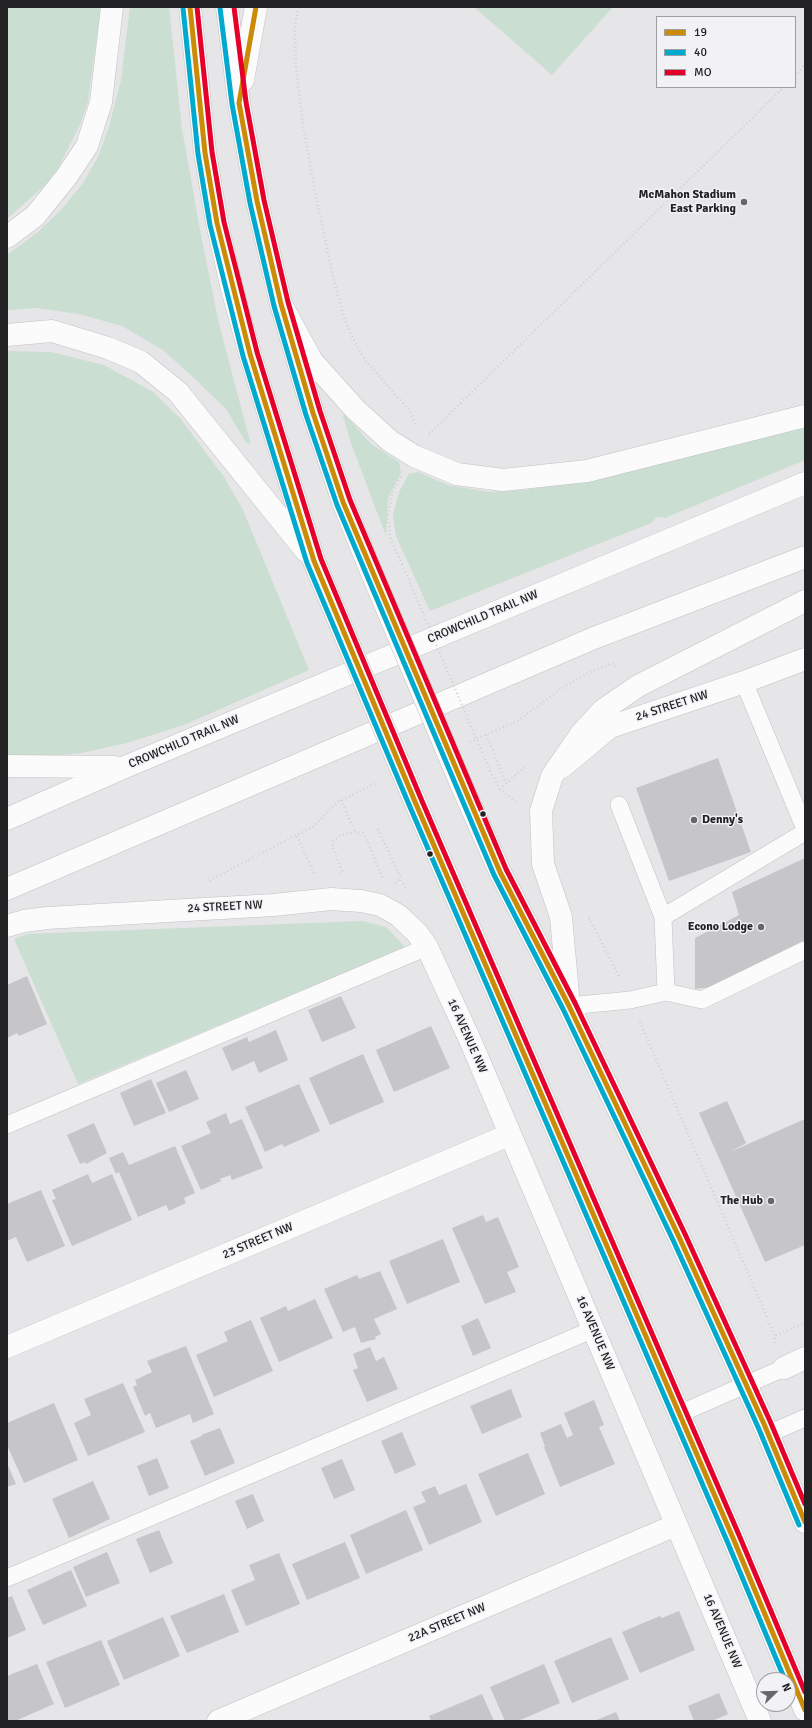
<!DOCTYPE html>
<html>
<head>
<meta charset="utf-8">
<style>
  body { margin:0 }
  #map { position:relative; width:812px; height:1728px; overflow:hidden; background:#e6e5e7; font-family:Signika,sans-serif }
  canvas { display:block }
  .frame { position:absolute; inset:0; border:8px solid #222123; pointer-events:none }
  .legend { position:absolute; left:656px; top:16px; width:140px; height:72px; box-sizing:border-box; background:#f2f1f5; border:1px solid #9f9ea1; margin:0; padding:5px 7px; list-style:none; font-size:12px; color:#222123 }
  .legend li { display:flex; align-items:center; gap:8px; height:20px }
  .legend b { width:20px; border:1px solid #9f9ea1 }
  .north { position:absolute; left:756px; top:1672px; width:40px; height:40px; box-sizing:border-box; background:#f2f1f5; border:1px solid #9f9ea1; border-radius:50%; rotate:67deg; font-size:11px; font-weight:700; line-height:16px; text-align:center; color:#222123 }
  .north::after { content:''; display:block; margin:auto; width:14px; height:18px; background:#676668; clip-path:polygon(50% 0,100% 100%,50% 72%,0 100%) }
</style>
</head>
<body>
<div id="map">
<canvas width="812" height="1728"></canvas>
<div class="frame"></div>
<ul class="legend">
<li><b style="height:5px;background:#cc8b07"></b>19</li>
<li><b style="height:5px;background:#00a9ce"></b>40</li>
<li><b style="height:5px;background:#e4002b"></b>MO</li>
</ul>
<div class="north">N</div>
</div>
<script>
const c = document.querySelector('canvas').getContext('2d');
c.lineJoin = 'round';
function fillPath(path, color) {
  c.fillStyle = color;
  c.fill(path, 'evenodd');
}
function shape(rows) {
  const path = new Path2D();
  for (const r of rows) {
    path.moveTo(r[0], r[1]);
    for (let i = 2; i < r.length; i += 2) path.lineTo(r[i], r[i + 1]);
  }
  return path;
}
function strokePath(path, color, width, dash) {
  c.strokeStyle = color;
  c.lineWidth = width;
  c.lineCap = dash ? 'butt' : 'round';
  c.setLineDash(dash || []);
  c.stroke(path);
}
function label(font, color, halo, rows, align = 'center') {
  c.font = font + ' Signika,sans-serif';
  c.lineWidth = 3;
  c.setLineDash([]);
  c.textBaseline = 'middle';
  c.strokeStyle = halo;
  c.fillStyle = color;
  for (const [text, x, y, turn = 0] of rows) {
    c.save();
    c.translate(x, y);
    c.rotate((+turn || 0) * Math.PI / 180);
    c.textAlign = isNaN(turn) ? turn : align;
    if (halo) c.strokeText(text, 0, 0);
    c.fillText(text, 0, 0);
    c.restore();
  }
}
const green = shape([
  [7,7,101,7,88,101,80,125,58,168,44,186,7,219],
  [130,7,169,7,182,129,200,230,219,324,251,445,245,441,226,409,194,378,163,350,122,326,79,314,36,308,7,310,7,255,39,231,62,209,83,183,99,155,109,127,121,80],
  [474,7,613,7,552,75],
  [7,351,51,352,104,365,153,392,180,418,224,477,243,510,309,670,184,725,127,743,81,753,43,757,7,757],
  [345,415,371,444,399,462,401,473,388,498,386,536,351,443,343,416],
  [805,425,805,460,665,518,657,517,651,523,430,611,396,536,393,514,399,492,409,474,418,472,448,485,490,492,525,490,573,482],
  [362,921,386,927,405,947,78,1084,14,939,28,934]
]);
const building = shape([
  [718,758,751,852,669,881,636,788],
  [805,858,805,940,712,987,695,989,695,938,739,915,732,892],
  [27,976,47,1024,19,1036,17,1033,7,1038,7,985],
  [341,996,356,1028,322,1042,308,1010],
  [431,1026,450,1068,394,1092,376,1050],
  [276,1030,288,1060,259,1073,254,1061,232,1071,222,1048,247,1037,249,1042],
  [363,1054,384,1102,330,1125,309,1078],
  [186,1070,199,1099,169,1112,156,1083],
  [151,1079,166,1113,134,1126,120,1093],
  [299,1084,320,1131,284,1147,282,1144,265,1152,245,1107],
  [727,1101,746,1143,730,1152,805,1119,805,1245,765,1262,699,1113],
  [226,1113,230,1124,242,1119,263,1168,232,1180,230,1175,220,1179,221,1181,201,1190,181,1146,211,1133,206,1122],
  [94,1123,107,1153,86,1164,85,1162,80,1164,67,1135],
  [175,1146,195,1193,184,1198,186,1203,169,1211,166,1205,138,1217,119,1172,116,1174,109,1158,123,1152,129,1165],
  [88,1174,92,1183,112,1174,132,1220,72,1246,52,1200,56,1199,52,1190],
  [41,1190,65,1246,27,1262,16,1237,7,1241,7,1204],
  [483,1215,486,1222,498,1217,519,1267,507,1272,516,1292,485,1304,452,1228],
  [443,1239,460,1282,407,1304,389,1261],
  [380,1271,397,1309,374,1319,381,1334,375,1337,376,1339,361,1343,355,1327,343,1332,324,1289,357,1275,359,1279],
  [315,1299,333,1338,279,1362,260,1318,286,1306,288,1311],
  [478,1318,491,1348,473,1356,461,1326],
  [251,1320,273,1371,214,1397,196,1355,228,1341,224,1332],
  [186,1346,214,1414,193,1423,190,1414,156,1428,150,1413,145,1416,133,1387,137,1385,135,1380,152,1372,147,1361],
  [370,1347,376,1361,384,1357,398,1389,367,1402,353,1370,358,1368,353,1354],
  [123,1383,145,1432,88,1456,74,1423,91,1415,84,1399],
  [511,1389,522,1417,482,1434,470,1406],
  [594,1400,604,1425,599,1427,615,1464,560,1487,544,1447,545,1446,540,1433,561,1424,567,1438,573,1435,564,1413],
  [54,1403,78,1460,24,1483,7,1445,7,1423],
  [220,1428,235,1463,205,1476,190,1441,202,1436,201,1435],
  [402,1432,416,1465,395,1474,381,1441],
  [528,1453,545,1494,496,1516,478,1474],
  [157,1458,169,1488,149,1496,137,1466],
  [342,1459,355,1490,334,1499,321,1468],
  [7,1463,16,1484,7,1487],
  [93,1481,110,1519,69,1538,52,1499],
  [466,1484,482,1522,429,1545,413,1507,426,1502,421,1492,435,1486,439,1495],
  [253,1494,264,1521,247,1529,235,1501],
  [406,1510,423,1550,366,1574,350,1535],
  [159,1530,173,1563,150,1573,136,1539],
  [345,1542,360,1578,307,1600,292,1564],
  [107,1552,120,1583,86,1597,73,1567],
  [279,1553,300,1604,246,1626,231,1590,255,1580,249,1565],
  [71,1570,87,1606,43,1625,27,1590],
  [224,1594,239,1632,187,1653,170,1616],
  [12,1596,26,1630,7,1638,7,1598],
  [679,1611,695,1650,640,1673,622,1632,660,1616,662,1618],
  [163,1617,180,1656,124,1680,107,1641],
  [611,1637,629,1679,572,1703,554,1661],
  [101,1640,120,1685,65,1708,46,1662],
  [37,1664,54,1704,15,1721,7,1721,7,1676],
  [544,1664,560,1703,518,1721,505,1721,490,1687],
  [719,1693,728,1714,712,1721,694,1721,688,1706],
  [482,1694,494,1721,431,1721,429,1716],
  [616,1712,620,1721,594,1721]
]);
const path = shape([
  [298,7,295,28,296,69,304,131,314,186,333,277,344,317,353,339,366,361,410,411,415,424],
  [795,76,805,65],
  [429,434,784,87],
  [401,477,392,493,388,515,390,537,402,564],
  [486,735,506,783],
  [470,742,519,720,565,686,590,672,614,663,616,669],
  [490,771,500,789,516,802],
  [500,789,527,765],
  [341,800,355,832],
  [378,829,406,889],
  [297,836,315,875],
  [339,874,342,871,332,846,333,841,341,835,355,832,363,833,370,847,383,879],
  [210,881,212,879,314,826,336,803,378,782],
  [395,883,400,879],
  [589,918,620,978],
  [640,1022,775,1336],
  [775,1343,775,1336,805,1323]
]);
const service = shape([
  [744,682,805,829],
  [619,805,663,917,666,992],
  [663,917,805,832],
  [569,1006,630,1000,666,992,702,1000,805,950],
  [7,1125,427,947],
  [679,1414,784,1368],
  [768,1434,805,1418],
  [7,1578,594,1329]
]);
const minor = shape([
  [562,767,610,727,744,682,805,659],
  [7,926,24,921,47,918,274,905,331,899,361,901,380,905,398,915,417,933,427,947,470,1040,760,1721],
  [7,1347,509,1135],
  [784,1368,805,1358],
  [218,1721,676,1525]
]);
const trunk = shape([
  [190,7,205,153,217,223,232,289,250,354,314,561,328,595],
  [227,7,239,103,257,201,281,304,313,413,343,502,373,576],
  [243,80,256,7],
  [7,237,35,216,67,176,87,146,101,102,112,7],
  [281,304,312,361,355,409,390,441,414,456,457,474,503,480,587,471,805,416],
  [7,335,52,331,108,348,141,362,178,392,306,551],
  [7,766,114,767],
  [461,784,500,872,569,1006,679,1237,764,1424,805,1522],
  [416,804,733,1538,805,1710],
  [7,819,125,767,805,483],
  [7,889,594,638,805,557],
  [568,994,561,917,543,864,541,811,552,776,581,734,603,710,638,686,805,601]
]);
const pathBridge = shape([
  [402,564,490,771]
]);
const trunkBridge = shape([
  [373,576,461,784],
  [328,595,416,804]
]);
const bus1 = shape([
  [190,7,205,153,217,223,250,354,314,561,416,804,733,1538,805,1710],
  [256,7,239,103,257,201,281,304,313,413,343,502,500,872,569,1006,679,1237,764,1424,805,1522]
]);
const bus2 = shape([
  [183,8,198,154,210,225,243,356,307,563,410,807,727,1541,785,1680],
  [220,8,232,104,250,203,274,306,306,415,337,505,494,875,563,1009,673,1240,758,1427,799,1525]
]);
const bus3 = shape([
  [197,7,212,152,224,222,257,352,321,559,422,801,739,1535,805,1692],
  [234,7,246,102,264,200,288,302,320,411,350,500,506,869,575,1003,685,1234,770,1421,805,1504]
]);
const markers = [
  [744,202,4,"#676668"],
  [483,814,3.5,"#222123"],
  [694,820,4,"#676668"],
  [430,854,3.5,"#222123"],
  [761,927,4,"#676668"],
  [771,1201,4,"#676668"]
];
const poiNames = [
  ["McMahon Stadium",736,195],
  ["East Parking",736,209],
  ["Denny's",702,820,"left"],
  ["Econo Lodge",753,927],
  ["The Hub",763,1201]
];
const streetNames = [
  ["CROWCHILD TRAIL NW",483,617,-23],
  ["24 STREET NW",672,706,-18],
  ["CROWCHILD TRAIL NW",184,742,-23],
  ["24 STREET NW",225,907,-3],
  ["16 AVENUE NW",467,1036,66],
  ["23 STREET NW",258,1241,-23],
  ["16 AVENUE NW",595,1333,67],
  ["22A STREET NW",447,1623,-23],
  ["16 AVENUE NW",722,1631,67]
];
fillPath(green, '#cbded2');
fillPath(building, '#c6c5c7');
strokePath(service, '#c2c1c3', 18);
strokePath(minor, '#c2c1c3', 23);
strokePath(trunk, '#c2c1c3', 23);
strokePath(path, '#d2d1d3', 2.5, [1, 3]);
strokePath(service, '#fbfbfb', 17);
strokePath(minor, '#fbfbfb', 22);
strokePath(trunk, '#fbfbfb', 22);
strokePath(trunkBridge, '#c2c1c3', 23, []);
strokePath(pathBridge, '#d2d1d3', 2.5, [1, 3]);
strokePath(trunkBridge, '#fbfbfb', 22);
strokePath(bus1, '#cc8b07', 5);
strokePath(bus2, '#00a9ce', 5);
strokePath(bus3, '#e4002b', 5);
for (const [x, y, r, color] of markers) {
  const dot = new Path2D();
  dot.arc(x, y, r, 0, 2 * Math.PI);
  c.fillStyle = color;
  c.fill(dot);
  strokePath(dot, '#f2f1f5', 1.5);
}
label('bold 12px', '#222123', '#f2f1f5', poiNames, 'right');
label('12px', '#222123', '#f2f1f5', streetNames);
</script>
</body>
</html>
